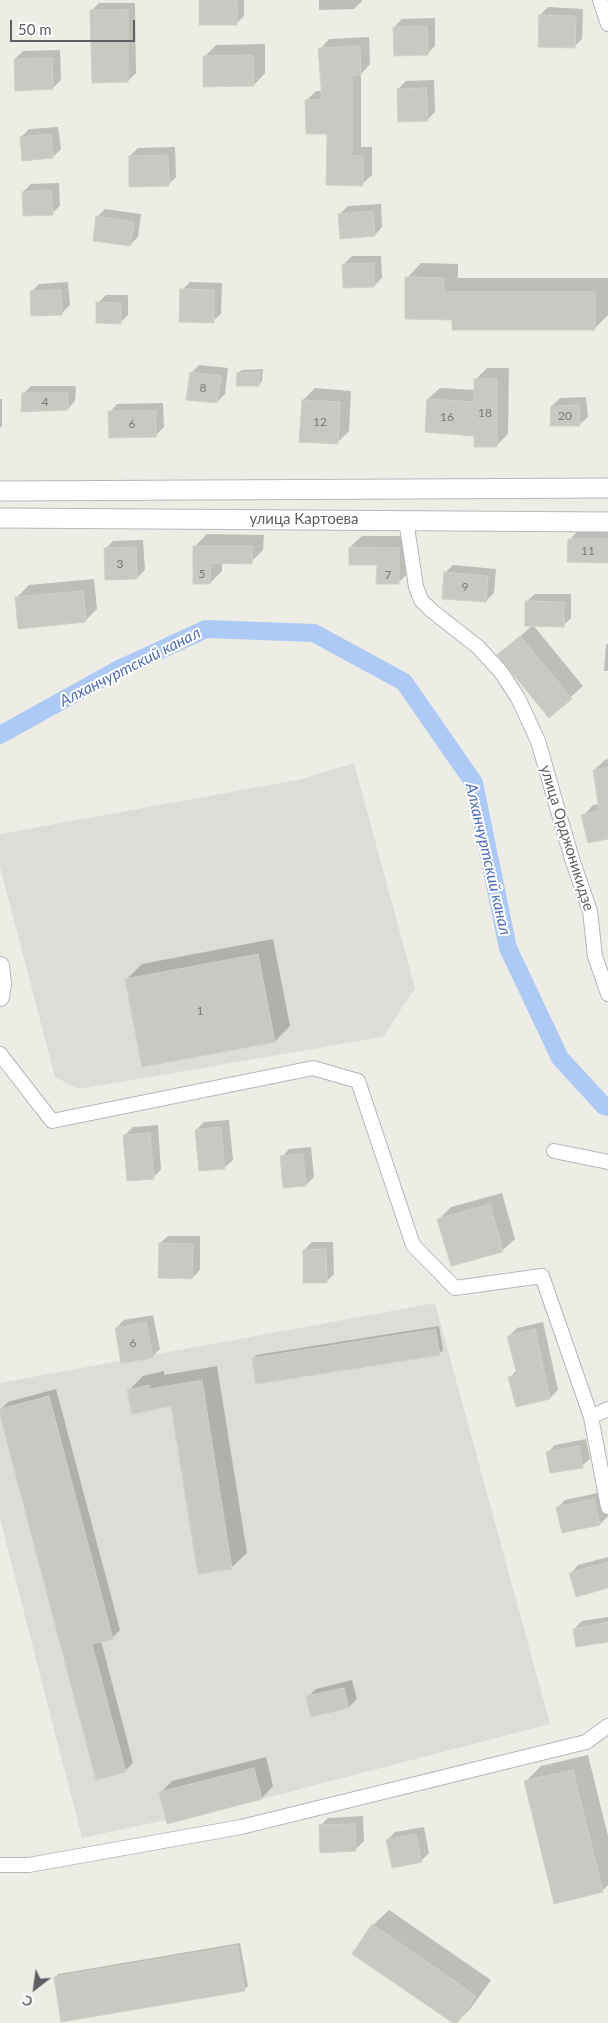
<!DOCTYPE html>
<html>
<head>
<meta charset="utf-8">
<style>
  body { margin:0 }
  #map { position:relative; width:608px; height:2023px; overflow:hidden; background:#eeede5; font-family:Lato,sans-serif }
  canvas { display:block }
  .north { position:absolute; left:10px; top:1963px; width:50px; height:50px; -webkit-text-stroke:4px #fff; paint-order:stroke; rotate:210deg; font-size:14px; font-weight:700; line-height:20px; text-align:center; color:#5d5f64 }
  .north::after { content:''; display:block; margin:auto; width:18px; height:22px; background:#5d5f64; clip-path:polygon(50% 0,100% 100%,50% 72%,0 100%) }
  .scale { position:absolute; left:10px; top:20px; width:125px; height:22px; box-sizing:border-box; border:2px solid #5d5f64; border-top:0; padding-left:6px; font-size:15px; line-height:18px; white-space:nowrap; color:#5d5f64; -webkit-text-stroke:4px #fff; paint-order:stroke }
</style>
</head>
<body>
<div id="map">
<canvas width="608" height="2023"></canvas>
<div class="north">С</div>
<div class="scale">50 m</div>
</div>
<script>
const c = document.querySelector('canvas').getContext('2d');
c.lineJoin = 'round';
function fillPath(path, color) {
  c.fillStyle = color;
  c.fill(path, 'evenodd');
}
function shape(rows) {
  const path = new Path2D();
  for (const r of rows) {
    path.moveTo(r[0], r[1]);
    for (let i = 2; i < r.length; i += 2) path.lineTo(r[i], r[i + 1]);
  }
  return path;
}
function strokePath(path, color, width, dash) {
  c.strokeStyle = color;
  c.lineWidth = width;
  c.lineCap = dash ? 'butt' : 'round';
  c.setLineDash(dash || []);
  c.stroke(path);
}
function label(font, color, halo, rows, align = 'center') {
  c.font = font + ' Lato,sans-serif';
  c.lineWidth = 4;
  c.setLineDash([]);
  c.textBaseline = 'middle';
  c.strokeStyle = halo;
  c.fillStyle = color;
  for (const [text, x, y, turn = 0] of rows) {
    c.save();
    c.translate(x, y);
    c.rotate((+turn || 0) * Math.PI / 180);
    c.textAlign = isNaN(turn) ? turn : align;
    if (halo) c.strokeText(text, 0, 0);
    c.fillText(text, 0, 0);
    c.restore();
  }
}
const industrial = shape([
  [354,763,415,988,383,1037,79,1089,55,1077,0,867,0,834,302,779],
  [435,1303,550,1724,262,1799,82,1838,0,1519,0,1383]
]);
const shadow = shape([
  [200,0,244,0,244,16,236,24],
  [319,0,362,0,362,1,354,9,319,10],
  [99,3,135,3,136,73,128,81,91,11],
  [548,7,583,9,582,39,574,47,540,15],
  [435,18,435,46,427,54,394,27,402,19],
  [369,37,370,64,361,74,361,147,372,147,372,175,362,184,307,100,316,91,322,91,320,49,329,39],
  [265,44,265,73,254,85,204,57,216,45],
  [60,50,61,80,53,88,15,59,23,51],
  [434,80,435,112,427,120,398,89,406,81],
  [58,127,61,149,53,157,21,137,29,129],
  [175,147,176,177,168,185,130,156,138,148],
  [59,183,60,206,52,213,23,192,31,184],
  [381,204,382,227,375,235,340,214,348,206],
  [105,209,141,214,138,237,130,245,97,217],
  [352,256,381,256,382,278,374,286,344,264],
  [421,263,458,264,458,278,608,278,608,315,594,329,454,319,407,278],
  [68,282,70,305,62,313,31,292,39,284],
  [190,282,222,283,221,314,213,321,182,290],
  [106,295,128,295,128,315,120,323,98,303],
  [199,365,228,368,225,394,217,402,191,373],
  [487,368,509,368,508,434,496,446,475,434,428,399,440,388,475,390,475,380],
  [263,369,262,381,259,385,238,373,242,370],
  [31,386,76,386,75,401,68,409,23,394],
  [315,388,351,391,349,431,337,443,303,400],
  [586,397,588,417,580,424,552,406,560,398],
  [0,399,2,399,2,426,0,428],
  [163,403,164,427,156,435,110,412,117,404],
  [608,531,608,561,569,540,577,532],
  [207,534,264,535,263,550,251,562,222,562,222,571,210,583,195,546],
  [362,536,411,536,410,571,398,583,378,564,350,547],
  [143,540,145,570,137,578,105,549,113,541],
  [453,565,496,569,494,593,486,601,445,573],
  [94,579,97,609,85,621,17,597,29,585],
  [535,594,571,594,571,618,563,626,527,601],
  [533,625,583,686,549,716,499,655],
  [608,643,608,671,604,671,606,645],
  [608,759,608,838,583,816,593,805,600,804,594,770,605,760],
  [273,939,290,1026,275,1041,127,979,142,964],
  [229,1120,233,1160,225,1167,196,1130,204,1122],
  [158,1125,161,1170,153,1177,125,1135,133,1127],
  [311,1147,314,1177,306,1185,282,1157,289,1149],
  [502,1193,515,1239,503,1250,452,1264,439,1219,451,1207],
  [168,1236,200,1236,200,1270,192,1278,160,1243],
  [312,1242,333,1242,334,1274,326,1282,304,1250],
  [153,1315,160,1349,152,1357,116,1328,124,1320],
  [543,1322,558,1390,550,1398,510,1377,517,1370,509,1336,517,1328],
  [439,1326,443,1350,439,1354,253,1359,256,1355],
  [217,1366,247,1553,232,1567,199,1573,172,1404,128,1391,143,1376,164,1371,164,1375],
  [56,1389,120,1630,112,1638,101,1641,133,1763,125,1771,0,1410,8,1402],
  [586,1439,590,1459,582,1466,547,1453,555,1445],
  [602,1492,608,1516,600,1524,557,1508,565,1500],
  [608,1557,608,1587,571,1573,578,1565],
  [608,1617,608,1640,574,1629,582,1621],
  [352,1680,357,1699,349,1707,312,1716,308,1697,316,1689],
  [588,1755,608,1836,608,1885,602,1891,526,1781,541,1766],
  [266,1757,273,1786,262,1798,160,1793,172,1781],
  [363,1816,364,1841,356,1849,320,1826,328,1818],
  [424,1827,429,1853,421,1861,387,1840,395,1832],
  [389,1910,491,1980,471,2008,456,2023,373,1925],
  [240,1943,248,1986,244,1990,55,1977,58,1974]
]);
const canal = shape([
  [0,735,117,670,206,629,314,633,404,682,474,783,508,948,560,1058,604,1106,608,1107]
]);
const building = shape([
  [199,0,237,0,237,25,199,25,199,0],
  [90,10,128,10,128,82,92,83,90,10],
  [539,15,576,16,575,48,538,47,539,15],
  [427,26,428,55,394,56,393,27,427,26],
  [360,46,361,75,352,76,352,156,363,156,363,186,326,185,327,134,306,134,305,100,322,100,318,48,360,46],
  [253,55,254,86,203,87,203,56,253,55],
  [52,58,53,89,15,91,14,59,52,58],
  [426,88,428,121,398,122,397,89,426,88],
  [51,134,53,158,22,161,20,137,51,134],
  [168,155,169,186,129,187,129,156,168,155],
  [51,190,53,215,23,216,22,192,51,190],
  [373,211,375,236,340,239,338,214,373,211],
  [96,216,134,222,130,246,93,241,96,216],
  [374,263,374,287,343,288,342,264,374,263],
  [405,277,444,278,444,292,595,292,595,330,452,330,452,320,405,319,405,277],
  [180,289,214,290,214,323,179,322,180,289],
  [61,290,62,315,31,316,30,291,61,290],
  [96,302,121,303,121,324,96,323,96,302],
  [190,372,221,376,217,403,186,400,190,372],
  [260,372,259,386,236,386,237,373,260,372],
  [474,379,497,379,497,447,474,447,474,436,425,432,427,399,474,402,474,379],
  [22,393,68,393,68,410,21,412,22,393],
  [302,400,340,402,338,444,299,442,302,400],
  [579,405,580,426,550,426,551,406,579,405],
  [108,411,156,411,156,437,109,438,108,411],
  [568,539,608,539,608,563,567,562,568,539],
  [193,546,252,546,252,564,211,563,210,584,193,584,193,546],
  [136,547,137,579,105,580,104,548,136,547],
  [349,547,399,548,399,584,376,584,377,565,349,565,349,547],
  [444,572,488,576,486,602,442,599,444,572],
  [83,591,86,622,18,629,15,597,83,591],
  [525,601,564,602,564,627,525,626,525,601],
  [520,636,572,699,549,718,497,655,520,636],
  [608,767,608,839,588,843,581,815,599,811,593,770,608,767],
  [258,954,275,1042,142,1067,125,979,258,954],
  [221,1127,225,1169,199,1171,195,1130,221,1127],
  [150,1133,154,1179,127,1181,123,1135,150,1133],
  [303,1154,306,1186,283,1188,280,1156,303,1154],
  [490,1204,503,1252,451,1266,437,1219,490,1204],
  [159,1243,193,1244,192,1279,158,1278,159,1243],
  [326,1249,327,1283,303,1283,303,1250,326,1249],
  [146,1322,153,1358,121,1363,115,1328,146,1322],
  [436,1329,440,1355,256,1384,252,1358,436,1329],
  [535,1329,550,1399,516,1407,508,1377,517,1375,507,1336,535,1329],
  [202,1380,232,1569,198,1574,171,1406,132,1414,127,1390,149,1385,150,1389,202,1380],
  [49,1396,113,1639,92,1644,126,1772,96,1780,0,1415,0,1409,49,1396],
  [579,1446,583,1468,550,1473,546,1452,579,1446],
  [594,1499,600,1525,562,1533,556,1507,594,1499],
  [608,1562,608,1588,576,1597,569,1573,608,1562],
  [608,1622,608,1642,576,1647,573,1629,608,1622],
  [344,1688,349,1708,311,1717,306,1696,344,1688],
  [254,1768,262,1799,167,1824,159,1792,254,1768],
  [573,1770,603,1892,554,1904,524,1781,573,1770],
  [355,1824,356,1851,320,1853,319,1825,355,1824],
  [416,1834,422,1862,392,1868,386,1840,416,1834],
  [372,1924,476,1996,457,2023,453,2023,352,1954,372,1924],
  [237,1946,245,1991,61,2022,54,1977,237,1946]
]);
const minor = shape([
  [600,0,608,24],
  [406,520,416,587,421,600,431,610,478,647,501,672,518,698,538,741,572,859,590,911,595,956,608,994],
  [0,1054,52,1121,313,1068,358,1081,413,1245,455,1288,542,1276,591,1417,608,1507],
  [554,1151,608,1162],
  [591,1417,608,1409],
  [0,1865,29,1865,241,1827,586,1742,608,1726]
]);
const tertiary = shape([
  [0,966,2,984,0,997]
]);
const secondary = shape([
  [0,491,608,488],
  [0,518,608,522]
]);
const numberNames = [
  ["8",203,388],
  ["4",45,402],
  ["18",485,413],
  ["20",565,416],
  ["16",447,417],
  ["12",320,422],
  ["6",132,424],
  ["11",588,551],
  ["3",120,564],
  ["5",202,574],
  ["7",388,575],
  ["9",465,587],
  ["1",200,1011],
  ["6",133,1343]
];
const streetNames = [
  ["улица Картоева",304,519],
  ["улица Орджоникидзе",567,838,73]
];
const waterNames = [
  ["Алханчуртский канал",130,667,-27],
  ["Алханчуртский канал",488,859,77]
];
fillPath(industrial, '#dddcd7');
fillPath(shadow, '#0003');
strokePath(canal, '#adc9f6', 18);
fillPath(building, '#c9c8c2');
strokePath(building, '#d2d0c4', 1);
strokePath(minor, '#b5b6bb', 16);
strokePath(tertiary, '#b5b6bb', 20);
strokePath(secondary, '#b7b8be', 21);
strokePath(minor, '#fff', 14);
strokePath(tertiary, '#fff', 18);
strokePath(secondary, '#fff', 19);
label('12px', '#78797c', null, numberNames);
label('15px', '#5d5f64', '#fff', streetNames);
label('italic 16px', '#5271b8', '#fff', waterNames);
</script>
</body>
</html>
